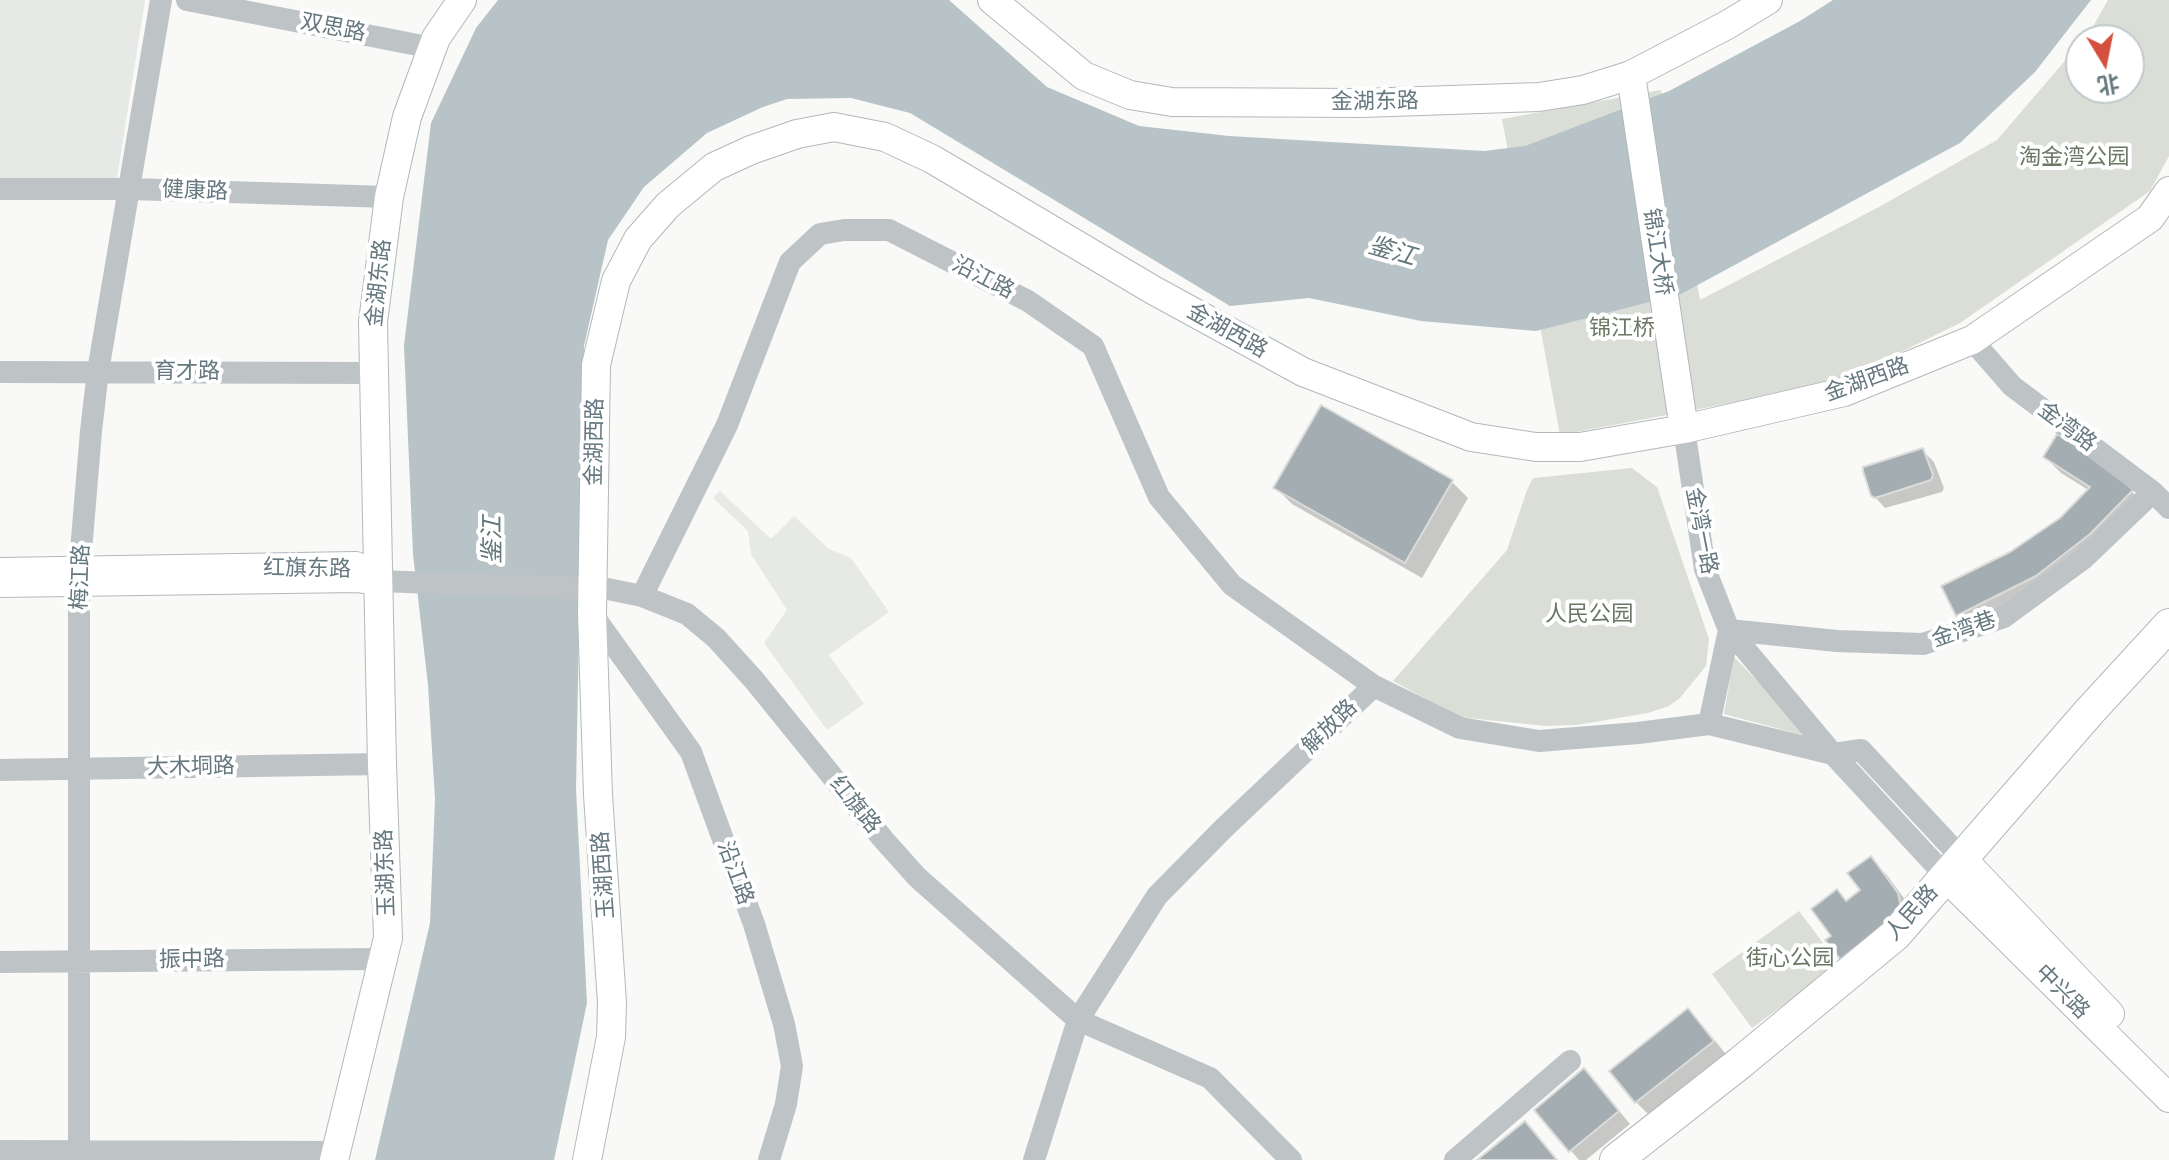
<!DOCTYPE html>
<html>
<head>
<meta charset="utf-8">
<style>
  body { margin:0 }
  #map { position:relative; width:2169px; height:1160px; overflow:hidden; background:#f9f9f7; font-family:"Noto Sans","Noto Sans SC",sans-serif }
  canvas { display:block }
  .north { position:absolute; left:2065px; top:24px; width:80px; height:80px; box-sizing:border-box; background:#fff; border:2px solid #c2c9cc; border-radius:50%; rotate:170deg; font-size:22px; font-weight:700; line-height:32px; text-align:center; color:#66787f }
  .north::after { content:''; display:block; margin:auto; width:28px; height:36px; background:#d44f3d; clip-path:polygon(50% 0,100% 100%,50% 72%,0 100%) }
</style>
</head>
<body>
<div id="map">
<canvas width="2169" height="1160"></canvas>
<div class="north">北</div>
</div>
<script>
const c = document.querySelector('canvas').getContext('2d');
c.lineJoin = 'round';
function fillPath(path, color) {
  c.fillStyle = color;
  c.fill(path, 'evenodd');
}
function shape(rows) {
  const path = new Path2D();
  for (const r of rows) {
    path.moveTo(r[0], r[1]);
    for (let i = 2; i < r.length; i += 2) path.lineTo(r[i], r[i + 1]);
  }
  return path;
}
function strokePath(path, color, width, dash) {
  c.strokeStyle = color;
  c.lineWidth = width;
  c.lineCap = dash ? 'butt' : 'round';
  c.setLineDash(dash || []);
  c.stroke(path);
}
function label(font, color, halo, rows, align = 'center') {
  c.font = font + ' "Noto Sans","Noto Sans SC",sans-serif';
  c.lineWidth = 8;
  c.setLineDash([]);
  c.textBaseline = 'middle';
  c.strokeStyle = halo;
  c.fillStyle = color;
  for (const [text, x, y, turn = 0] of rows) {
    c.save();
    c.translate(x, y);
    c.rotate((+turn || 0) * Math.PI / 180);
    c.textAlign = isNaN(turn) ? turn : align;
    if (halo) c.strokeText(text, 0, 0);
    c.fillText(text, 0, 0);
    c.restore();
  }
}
const built = shape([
  [0,0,145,0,117,178,0,179],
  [720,491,771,539,794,516,829,549,851,558,889,612,829,655,864,704,827,730,764,643,787,610,751,554,748,531,713,498]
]);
const green = shape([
  [2108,0,2169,0,2169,156,2150,191,1960,323,1838,383,1560,435,1502,119,1661,90,1700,300,1879,207,1997,140,2081,42,2081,88,2129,88,2129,40,2083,40,2091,30],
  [1632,468,1657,487,1709,639,1706,666,1680,698,1669,706,1648,713,1577,725,1546,726,1459,717,1393,681,1507,550,1527,490,1533,478],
  [1734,657,1813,738,1724,714],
  [1799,911,1839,964,1752,1028,1712,974]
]);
const water = shape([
  [498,0,949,0,1047,87,1139,126,1229,136,1484,151,1525,146,1669,91,1800,21,1833,0,2091,0,2035,72,1960,143,1681,294,1536,331,1421,321,1309,298,1230,306,910,113,851,98,787,99,763,107,707,133,644,187,608,240,584,346,576,789,587,1003,554,1160,375,1160,430,923,435,799,428,685,413,554,404,345,431,123,476,28]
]);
const shadow = shape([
  [1922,450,1934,462,1944,488,1942,492,1885,508,1873,495],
  [2045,457,2108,469,2148,507,1974,631,1958,614,2011,554,2061,520,2090,491,2061,473],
  [1452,482,1468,498,1422,578,1292,504,1276,488],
  [1870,859,1887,875,1914,912,1857,974,1841,958,1834,936,1848,903,1863,891],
  [1688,1011,1704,1027,1729,1058,1652,1118,1636,1102,1612,1071],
  [1596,1083,1630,1124,1586,1160,1579,1160,1536,1110]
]);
const building = shape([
  [1321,405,1453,480,1405,563,1273,488,1321,405],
  [2057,434,2109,467,2133,490,2090,534,2036,576,1956,616,1941,586,2010,552,2060,518,2090,487,2043,457,2057,434],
  [1923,448,1933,475,1931,480,1875,498,1871,496,1863,471,1863,467,1923,448],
  [1871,856,1898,893,1901,907,1896,916,1840,959,1825,940,1831,936,1811,909,1837,889,1846,901,1860,890,1847,873,1871,856],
  [1688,1008,1714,1041,1635,1103,1609,1071,1688,1008],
  [1584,1068,1619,1111,1569,1152,1534,1110,1584,1068],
  [1525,1121,1557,1160,1477,1160,1525,1121]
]);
const minor = shape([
  [187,0,433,48],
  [0,189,131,189,389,197],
  [1972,340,2012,386,2153,492,2169,508],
  [0,372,374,373],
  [1684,429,1705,569,1729,630,1833,754,1861,750,1971,868],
  [378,581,608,589,642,596,687,614,716,638,754,680,883,839,917,877,1078,1020,1210,1078,1291,1160],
  [642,596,727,425,790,262,820,234,844,230,889,230,1028,301,1093,346,1159,497,1232,585,1374,686,1460,728,1539,741,1638,733,1709,724,1833,754,1955,886],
  [592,614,691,752,754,924,784,1024,792,1066,786,1104,769,1160],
  [1729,630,1837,641,1923,644,2004,617,2083,559,2153,492],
  [1709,724,1729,630],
  [0,770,382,764],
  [0,962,383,959],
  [0,1151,336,1152],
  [79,1160,79,575,91,431,98,371,161,0],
  [1034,1160,1078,1020,1157,896,1224,828,1374,686],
  [1455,1160,1570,1061]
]);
const major = shape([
  [992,0,1084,76,1130,95,1172,102,1362,103,1539,97,1583,90,1631,75,1727,25,1768,0],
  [1631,75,1684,429],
  [0,572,356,566,378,581,356,578,0,583],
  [1971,868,2110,1014],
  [1955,886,2169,1098],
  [334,1160,388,938,382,764,373,322,389,197,407,117,436,38,462,0],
  [587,1160,611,1037,612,1003,598,795,592,614,596,365,616,281,638,239,668,205,714,167,751,150,797,134,834,127,885,137,932,159,1153,290,1303,372,1471,437,1536,447,1580,447,1684,429,1844,392,1972,340,2150,218,2169,191]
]);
const highway = shape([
  [1616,1160,1740,1063,1895,935,2090,711,2169,625]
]);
const streetNames = [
  ["双思路",333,28,11],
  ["金湖东路",1375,102,-1],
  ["健康路",195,191,2],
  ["锦江大桥",1657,252,81],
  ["沿江路",983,278,27],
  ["金湖东路",379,283,-84],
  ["金湖西路",1227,331,29],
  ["育才路",187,372],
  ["金湖西路",1867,380,-20],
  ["金湾路",2067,427,37],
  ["金湖西路",595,442,-89],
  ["金湾一路",1701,531,79],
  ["红旗东路",307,569,1],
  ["梅江路",81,577,-88],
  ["金湾巷",1964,630,-19],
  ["解放路",1330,727,-44],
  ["大木垌路",191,767,-1],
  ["红旗路",855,805,51],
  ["玉湖东路",386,873,-92],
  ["沿江路",735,873,70],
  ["玉湖西路",604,875,-94],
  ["人民路",1912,913,-48],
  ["振中路",192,960,-1],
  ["中兴路",2062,992,45]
];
const parkNames = [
  ["淘金湾公园",2074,158],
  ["锦江桥",1622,329],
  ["人民公园",1589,615],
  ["街心公园",1790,959]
];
const waterNames = [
  ["鉴江",1392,252,16],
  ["鉴江",493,540,-90]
];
fillPath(built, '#e7e9e7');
fillPath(green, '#daded7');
fillPath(water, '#b7c3c6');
fillPath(shadow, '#0003');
fillPath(building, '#a4aeb2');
strokePath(building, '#dbdbd9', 2);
strokePath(major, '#b2b8bb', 30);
strokePath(highway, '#b4b9bb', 34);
strokePath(minor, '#bec4c6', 22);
strokePath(major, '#fff', 28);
strokePath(highway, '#fff', 32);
label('22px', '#66787f', '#fff', streetNames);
label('22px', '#6b7865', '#fff', parkNames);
label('italic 24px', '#627679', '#fff', waterNames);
</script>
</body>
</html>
